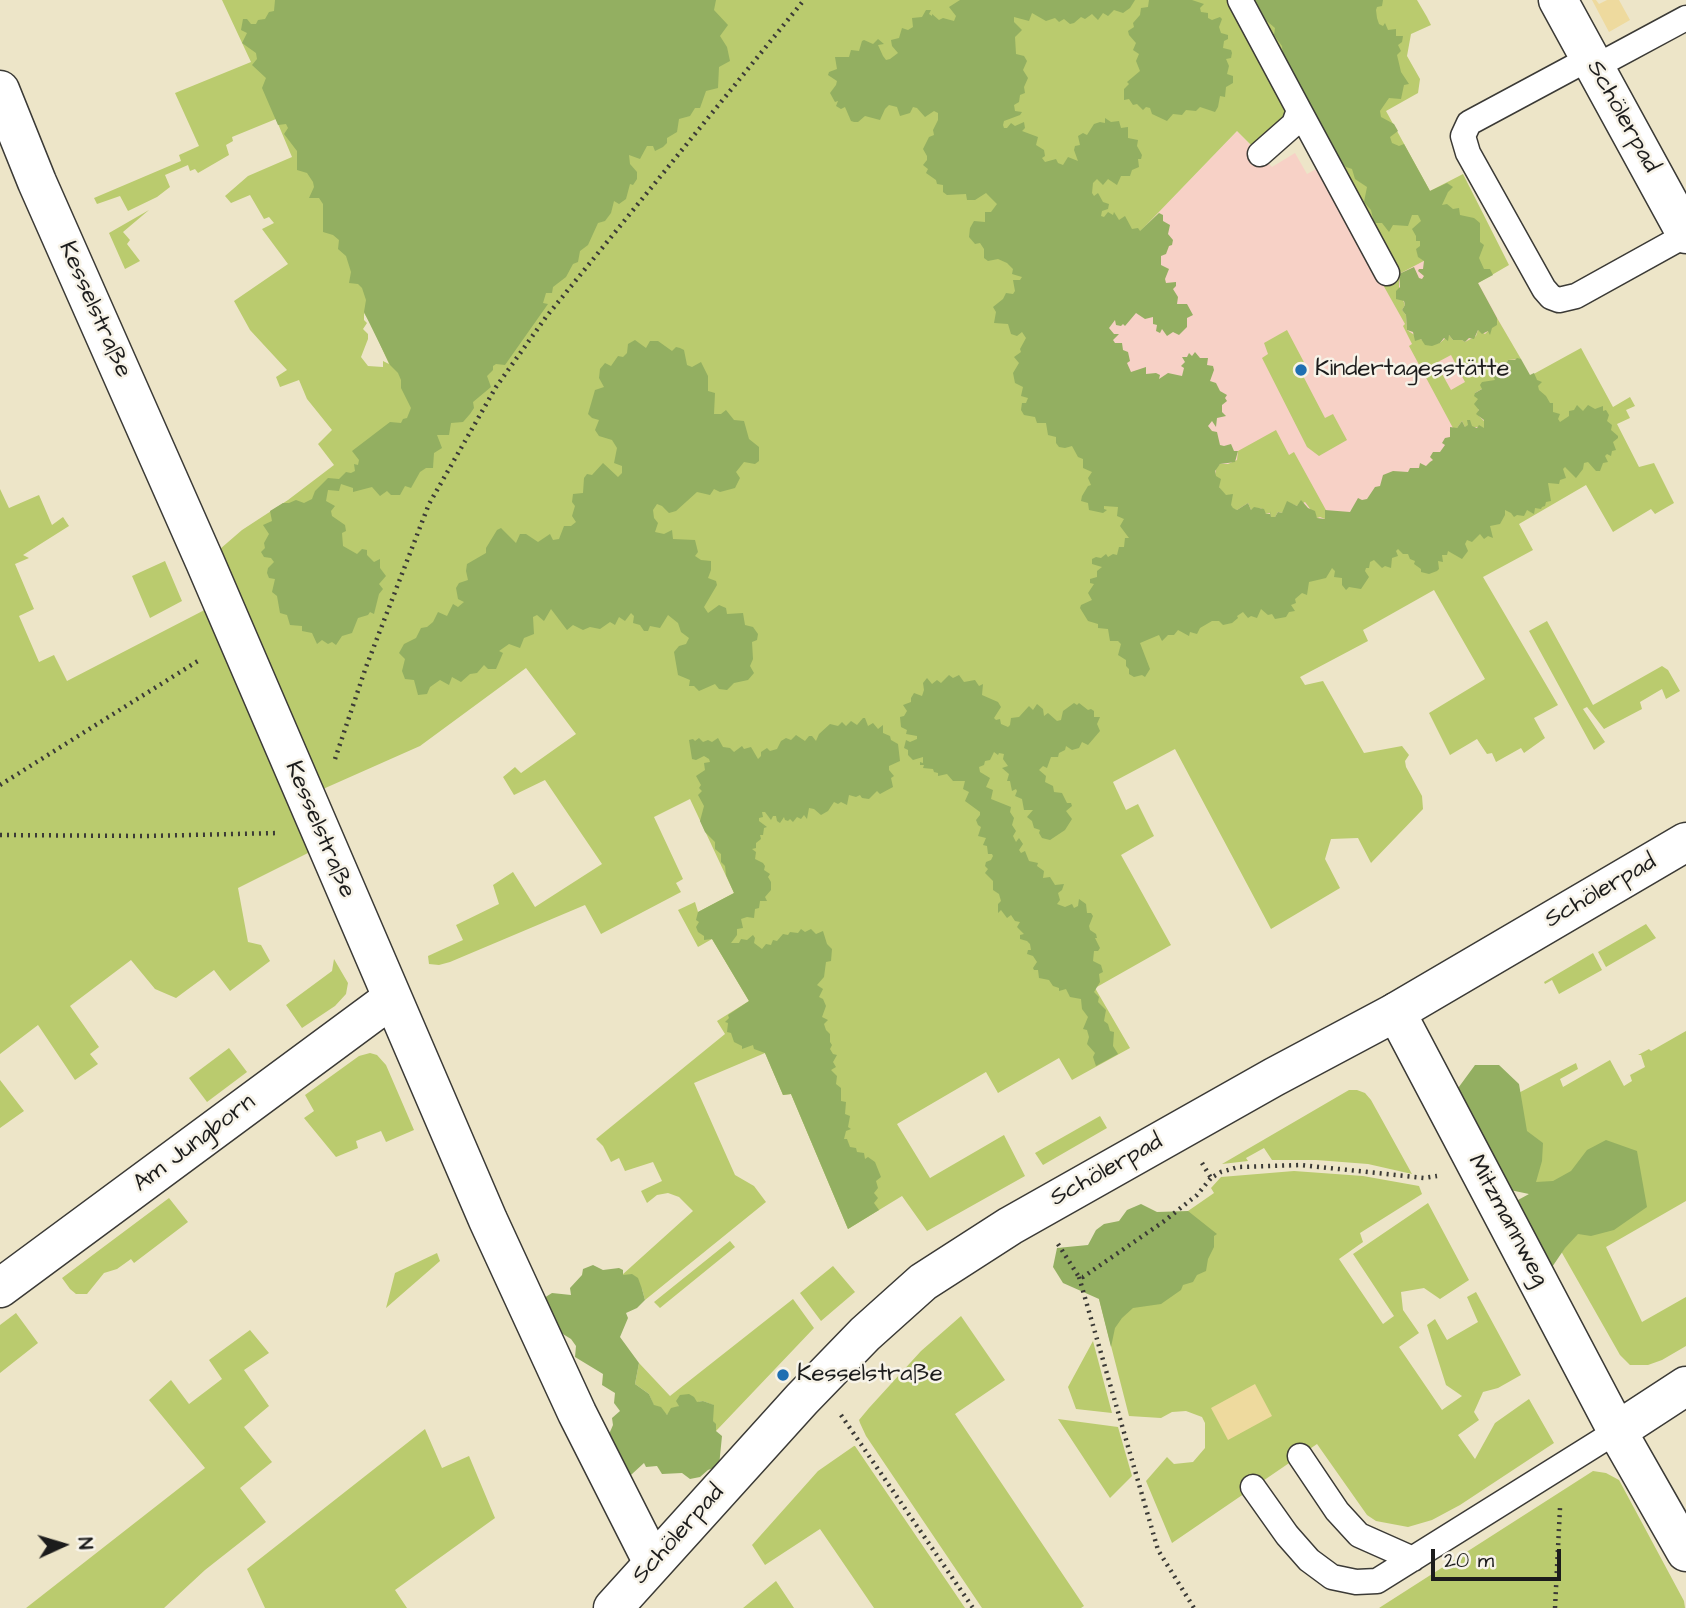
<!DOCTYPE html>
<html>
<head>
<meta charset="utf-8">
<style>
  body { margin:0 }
  #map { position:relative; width:1686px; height:1608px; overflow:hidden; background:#ede5c8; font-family:"Architects Daughter",sans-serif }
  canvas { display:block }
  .north { position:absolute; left:28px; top:1510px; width:70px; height:70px; -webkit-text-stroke:5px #f7f3e8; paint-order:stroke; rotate:86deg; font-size:19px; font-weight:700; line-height:28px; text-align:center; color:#1c1c1c }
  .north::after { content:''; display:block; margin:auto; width:24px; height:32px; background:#1c1c1c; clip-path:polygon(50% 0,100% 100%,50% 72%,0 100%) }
  .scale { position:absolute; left:1431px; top:1549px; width:130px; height:32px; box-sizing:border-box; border:4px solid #1c1c1c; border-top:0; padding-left:9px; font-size:21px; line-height:24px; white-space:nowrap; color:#1c1c1c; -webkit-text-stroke:5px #f7f3e8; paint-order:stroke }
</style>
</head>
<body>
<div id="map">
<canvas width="1686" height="1608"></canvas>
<div class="north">N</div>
<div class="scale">20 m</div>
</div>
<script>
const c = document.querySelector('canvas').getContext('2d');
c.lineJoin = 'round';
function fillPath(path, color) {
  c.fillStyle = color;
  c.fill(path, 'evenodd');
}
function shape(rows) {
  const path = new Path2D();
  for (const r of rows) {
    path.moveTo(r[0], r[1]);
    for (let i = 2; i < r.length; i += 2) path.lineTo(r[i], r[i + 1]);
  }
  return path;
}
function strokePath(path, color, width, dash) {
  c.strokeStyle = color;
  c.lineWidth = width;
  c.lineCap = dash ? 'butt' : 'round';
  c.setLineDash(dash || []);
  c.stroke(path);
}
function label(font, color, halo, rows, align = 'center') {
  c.font = font + ' "Architects Daughter",sans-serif';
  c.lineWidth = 5;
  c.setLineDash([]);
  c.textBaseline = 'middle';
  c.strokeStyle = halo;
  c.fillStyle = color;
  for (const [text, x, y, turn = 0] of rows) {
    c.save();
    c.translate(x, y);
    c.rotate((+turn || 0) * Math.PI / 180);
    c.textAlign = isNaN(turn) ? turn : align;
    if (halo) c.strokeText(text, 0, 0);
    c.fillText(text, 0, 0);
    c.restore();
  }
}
const built = shape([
  [1237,131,1272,167,1295,153,1307,174,1336,158,1457,244,1561,434,1227,600,1047,328]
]);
const green = shape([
  [222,0,1240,0,1299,110,1260,154,1237,131,1047,328,1227,599,1561,434,1530,376,1581,348,1613,407,1630,397,1635,406,1626,410,1630,418,1617,424,1639,467,1654,463,1674,503,1655,514,1651,509,1613,532,1586,485,1519,524,1533,550,1483,577,1558,705,1534,718,1545,738,1524,753,1521,748,1496,762,1492,753,1487,754,1477,739,1450,755,1429,713,1485,679,1434,590,1363,630,1368,641,1300,677,1305,685,1323,681,1364,753,1402,746,1409,755,1405,761,1406,767,1422,796,1423,809,1371,863,1358,838,1331,839,1325,859,1340,888,1271,929,1175,749,1113,782,1126,810,1138,804,1154,836,1121,855,1171,945,1095,988,1130,1048,1072,1080,1059,1058,998,1093,986,1072,897,1124,930,1178,1004,1135,1025,1176,927,1231,902,1196,848,1229,791,1094,783,1095,765,1053,694,1083,735,1175,754,1186,766,1202,645,1300,642,1289,622,1275,693,1211,679,1197,668,1193,657,1195,647,1203,641,1191,662,1181,653,1162,625,1171,619,1158,611,1162,603,1146,596,1139,725,1034,717,1021,749,1001,712,939,698,947,678,910,695,902,698,912,734,893,690,799,654,817,683,879,676,883,681,892,601,934,585,905,450,962,439,965,429,964,428,956,463,940,456,925,499,904,493,885,513,872,535,907,602,864,545,780,514,795,503,777,515,767,521,773,576,734,526,668,420,746,305,797,326,844,238,888,248,942,261,945,270,961,230,991,214,970,176,998,155,989,131,960,70,1006,99,1047,90,1054,98,1064,75,1080,38,1025,0,1054,0,489,9,508,39,495,52,525,63,517,69,526,23,555,29,558,15,564,34,609,19,616,39,662,54,655,67,681,220,602,205,562,242,530,288,500,334,465,318,444,332,430,307,399,299,380,280,387,276,377,287,370,250,330,234,301,288,264,262,229,274,223,269,217,264,219,250,195,231,203,225,196,248,176,292,157,276,119,232,137,233,141,226,145,229,155,198,173,195,169,190,171,188,165,165,175,170,187,157,197,128,211,120,196,97,204,94,198,181,161,179,155,199,146,175,93,251,62],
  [364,313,372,326,389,364,383,361,383,367,368,366,361,357,368,339,368,334,363,329,367,323,364,320],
  [1253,0,1417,0,1427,17,1431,25,1411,34,1407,56,1420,79,1418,93,1386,111,1430,191,1463,174,1509,265,1478,283,1456,244,1399,274,1399,290,1405,305,1402,310,1406,315,1407,330,1428,344,1440,343,1449,335,1453,340,1462,340,1465,342,1476,336,1478,330,1485,334,1496,323,1497,318,1521,359,1508,360,1506,366,1498,367,1495,381,1475,393,1478,398,1479,416,1484,421,1485,431,1479,427,1465,427,1462,421,1457,428,1453,428,1409,346,1412,344,1403,326,1405,324,1382,283],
  [1451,355,1465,382,1451,390,1436,363],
  [149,210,123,232,130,240,127,244,140,261,125,269,109,233],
  [1287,330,1307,368,1301,372,1325,418,1333,414,1347,440,1319,456,1307,447,1262,358,1268,354,1264,343],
  [1276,430,1289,455,1294,452,1327,512,1325,519,1320,517,1317,518,1305,502,1297,506,1292,504,1282,513,1278,512,1275,517,1271,517,1270,513,1266,514,1261,508,1251,510,1248,503,1237,510,1233,509,1219,487,1215,476,1216,467,1220,464,1228,464,1237,460,1238,451],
  [165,561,182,601,150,618,132,576],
  [1547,621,1593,705,1662,666,1668,670,1680,691,1666,699,1662,689,1640,702,1642,709,1604,729,1587,707,1583,709,1605,742,1594,750,1529,631],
  [1646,924,1656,938,1606,967,1598,952],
  [1593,953,1602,970,1559,994,1552,980,1545,984,1544,982],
  [334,959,348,983,346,994,335,1006,302,1028,286,1005,332,971],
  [1686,1031,1686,1201,1606,1247,1642,1322,1686,1297,1686,1346,1662,1360,1648,1365,1630,1365,1620,1355,1482,1112,1576,1063,1578,1069,1560,1079,1563,1087,1610,1060,1624,1086,1632,1081,1630,1075,1645,1067,1641,1055,1638,1055,1649,1049,1651,1051],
  [229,1048,247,1072,207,1102,189,1078],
  [370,1053,377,1055,386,1065,414,1130,386,1142,381,1131,356,1141,358,1148,336,1157,304,1118,314,1111,305,1095,359,1056],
  [0,1080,24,1111,0,1128],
  [1349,1090,1357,1090,1365,1093,1371,1100,1412,1174,1368,1164,1316,1160,1272,1160,1264,1148,1246,1158,1248,1161,1222,1164],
  [1100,1116,1107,1128,1043,1165,1035,1153],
  [1294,1171,1363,1176,1419,1186,1422,1194,1360,1233,1363,1242,1339,1259,1383,1324,1394,1316,1353,1254,1428,1203,1469,1280,1440,1299,1424,1288,1401,1292,1403,1310,1419,1333,1399,1347,1442,1410,1462,1396,1446,1385,1427,1325,1435,1319,1447,1340,1478,1322,1467,1297,1476,1292,1521,1375,1498,1388,1483,1392,1474,1412,1479,1420,1458,1435,1475,1459,1495,1423,1529,1399,1554,1443,1460,1505,1432,1520,1408,1527,1376,1521,1367,1515,1317,1444,1172,1543,1146,1481,1167,1457,1174,1464,1193,1462,1205,1448,1205,1423,1202,1417,1186,1411,1172,1412,1161,1418,1129,1416,1099,1299,1188,1211,1214,1193,1211,1188,1221,1177],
  [169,1198,188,1222,134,1263,131,1259,117,1269,104,1273,87,1294,76,1294,70,1289,62,1278],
  [730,1241,735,1247,660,1308,654,1302],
  [437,1253,440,1261,386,1308,395,1273],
  [833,1266,855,1292,821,1321,800,1293],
  [793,1299,814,1328,716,1431,713,1421,713,1405,703,1401,679,1406,667,1415,654,1406,649,1394,635,1384,639,1363,670,1396],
  [16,1313,38,1343,0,1373,0,1325],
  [961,1316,1005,1380,955,1414,1084,1606,1081,1608,982,1608,866,1436,860,1423,859,1420,869,1408,921,1351],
  [250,1330,269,1353,244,1370,269,1406,244,1427,272,1462,240,1488,266,1522,205,1570,164,1608,26,1608,205,1468,149,1400,171,1380,189,1404,222,1379,209,1360],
  [1093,1341,1112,1413,1076,1409,1068,1387],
  [1058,1419,1118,1427,1132,1476,1110,1498],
  [425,1429,442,1468,469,1456,495,1518,395,1590,407,1608,265,1608,247,1569],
  [854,1446,855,1446,965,1608,874,1608,820,1529,765,1565,752,1545,818,1471],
  [1593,1471,1606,1473,1619,1480,1684,1601,1685,1608,1379,1608],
  [776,1581,794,1608,743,1608]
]);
const forest = shape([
  [275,0,716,0,714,10,728,25,720,36,727,47,730,61,719,67,718,88,706,91,700,108,695,108,690,116,679,119,677,132,667,138,667,143,663,147,655,151,653,146,647,146,640,159,629,155,630,164,637,172,637,179,633,185,630,184,626,199,619,204,614,201,611,213,605,221,598,223,588,245,580,251,578,262,573,264,566,277,553,287,552,293,546,293,543,303,548,304,505,365,496,364,493,366,493,370,487,376,491,387,473,402,474,408,470,414,463,422,451,423,449,435,437,435,442,448,434,453,433,468,426,468,420,472,411,488,405,486,400,495,391,495,387,491,380,496,372,487,353,492,353,488,341,484,339,491,328,490,326,501,335,506,331,511,332,516,345,525,346,531,342,533,343,546,357,554,362,549,367,550,367,555,374,562,380,559,380,568,386,576,379,584,383,589,379,594,374,614,370,612,368,615,358,618,352,633,342,636,336,645,332,642,328,644,322,640,317,644,312,633,302,631,302,626,290,625,287,615,280,613,277,596,272,592,275,579,269,578,267,573,268,568,274,562,271,558,264,557,261,552,265,548,264,543,269,534,263,525,272,521,270,511,283,503,289,503,296,500,304,503,312,499,315,491,328,478,339,479,346,472,351,473,355,471,354,464,358,465,359,460,352,451,390,422,401,423,403,419,407,418,411,408,401,388,401,380,398,373,390,365,364,312,366,300,362,288,358,284,349,283,351,272,346,256,338,249,339,240,333,235,323,232,323,204,319,198,309,198,314,187,313,182,307,173,297,170,297,151,284,134,288,128,286,124,278,125,262,88,266,78,252,65,257,59,256,53,242,43,247,33,241,30,243,19,247,19,251,24,256,24,258,20,265,19,269,12,274,11],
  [960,0,1135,0,1130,8,1123,13,1114,10,1108,16,1103,13,1098,20,1092,14,1085,19,1081,17,1074,23,1070,24,1064,19,1059,22,1055,18,1046,21,1032,13,1029,21,1014,17,1014,22,1022,30,1015,37,1016,54,1024,56,1027,61,1023,70,1028,78,1024,87,1025,93,1020,95,1019,102,1014,105,1015,111,1022,112,1020,115,1004,121,1003,125,1004,128,1007,128,1011,123,1015,126,1024,122,1025,128,1022,131,1038,137,1036,145,1044,150,1045,156,1042,158,1045,162,1056,159,1058,163,1063,165,1068,157,1078,161,1074,150,1075,146,1080,145,1078,136,1083,133,1087,135,1094,124,1100,122,1105,123,1105,118,1111,122,1119,121,1121,128,1128,127,1128,138,1138,140,1137,146,1142,155,1141,159,1138,159,1139,167,1132,170,1130,176,1121,176,1117,185,1108,179,1103,185,1097,179,1093,183,1092,193,1094,196,1098,193,1103,202,1109,204,1108,209,1102,211,1101,216,1104,217,1108,212,1113,215,1114,212,1119,220,1125,216,1132,229,1138,228,1140,231,1159,213,1163,215,1163,221,1170,225,1168,234,1173,240,1172,245,1169,246,1166,254,1161,256,1161,265,1169,269,1165,279,1166,283,1176,282,1176,286,1173,289,1178,297,1177,304,1187,304,1193,315,1187,318,1187,327,1179,335,1173,332,1167,336,1162,329,1160,333,1156,331,1157,325,1153,324,1153,317,1145,319,1136,313,1125,326,1123,324,1121,326,1116,325,1115,320,1109,328,1114,334,1119,334,1113,340,1115,343,1122,343,1123,350,1128,352,1130,361,1127,363,1131,372,1146,367,1146,374,1156,373,1160,375,1159,379,1168,373,1182,376,1184,368,1181,366,1185,362,1182,357,1187,357,1189,353,1192,356,1195,352,1200,358,1208,358,1207,365,1213,366,1214,370,1210,381,1216,383,1220,391,1227,395,1225,398,1227,401,1222,405,1222,412,1226,416,1217,418,1216,427,1212,421,1208,426,1212,431,1217,432,1220,445,1224,446,1231,444,1234,451,1238,451,1235,462,1220,464,1215,471,1216,476,1221,479,1219,487,1226,495,1233,494,1231,505,1233,508,1237,510,1248,503,1251,510,1254,507,1264,509,1266,514,1270,514,1270,511,1271,517,1275,517,1278,512,1282,513,1287,501,1297,506,1301,500,1308,508,1315,511,1317,518,1325,519,1325,510,1350,512,1358,498,1362,500,1367,499,1375,487,1380,486,1383,475,1393,471,1408,472,1410,468,1419,468,1420,463,1426,466,1430,462,1433,460,1430,457,1433,452,1440,452,1445,445,1442,443,1445,438,1450,437,1450,427,1457,428,1462,421,1465,427,1468,425,1467,420,1470,420,1472,426,1477,428,1479,425,1484,428,1484,420,1476,414,1479,410,1474,404,1478,399,1474,396,1475,393,1482,389,1480,385,1482,382,1495,380,1493,375,1498,367,1495,365,1498,363,1505,366,1508,360,1515,360,1517,358,1521,359,1530,375,1534,373,1537,380,1542,382,1538,386,1539,390,1546,396,1550,403,1553,403,1553,412,1560,414,1558,419,1560,422,1569,416,1569,411,1574,410,1577,405,1583,411,1588,405,1595,409,1603,406,1603,411,1606,410,1609,415,1607,421,1612,425,1611,430,1618,436,1618,438,1613,442,1616,450,1612,451,1611,456,1607,454,1605,456,1608,462,1603,463,1600,471,1596,471,1588,462,1584,463,1583,469,1576,478,1565,467,1563,469,1566,478,1560,480,1559,484,1548,483,1551,501,1546,502,1545,506,1542,507,1541,509,1535,508,1534,514,1527,510,1524,516,1517,515,1514,517,1511,513,1505,510,1505,515,1500,524,1490,526,1493,538,1488,536,1484,539,1480,534,1472,542,1467,540,1465,544,1468,551,1462,559,1448,551,1447,555,1442,555,1443,562,1438,561,1439,569,1437,571,1429,574,1421,572,1421,569,1414,564,1415,561,1410,559,1408,554,1403,554,1398,549,1396,551,1398,556,1392,558,1391,568,1385,566,1382,568,1374,560,1370,562,1369,568,1366,568,1365,571,1369,577,1361,589,1349,587,1346,590,1342,585,1342,578,1334,577,1335,571,1332,568,1326,578,1309,582,1307,595,1302,593,1295,599,1296,603,1291,605,1295,611,1289,612,1286,617,1275,619,1272,614,1268,615,1261,609,1257,618,1251,616,1248,618,1243,612,1237,616,1238,618,1232,623,1223,625,1219,621,1212,621,1200,628,1197,634,1190,632,1189,636,1178,630,1174,635,1168,635,1162,641,1159,635,1140,643,1150,669,1145,677,1142,675,1134,677,1129,674,1129,669,1126,666,1126,660,1118,655,1121,644,1118,641,1110,641,1108,629,1098,628,1098,624,1088,621,1080,608,1081,605,1092,600,1088,593,1094,584,1090,583,1090,579,1097,577,1097,571,1102,567,1092,564,1092,559,1096,557,1101,558,1106,554,1108,557,1113,554,1117,555,1119,547,1124,547,1125,538,1129,538,1120,526,1124,519,1117,516,1118,507,1104,506,1104,509,1107,510,1103,513,1089,510,1088,503,1081,501,1082,496,1088,486,1091,485,1088,478,1092,472,1083,468,1083,459,1078,457,1072,446,1065,448,1059,447,1056,443,1056,437,1048,435,1046,423,1037,423,1035,417,1024,415,1021,410,1022,403,1026,403,1028,398,1021,396,1023,387,1015,383,1013,373,1019,363,1014,357,1021,352,1020,349,1026,338,1022,332,1017,336,1011,334,1008,324,994,323,996,312,993,307,1003,299,1006,293,1013,294,1015,291,1013,280,1020,280,1022,277,1012,274,1013,269,1007,263,998,259,988,261,984,258,984,249,980,243,975,244,969,237,970,228,974,221,985,222,985,212,991,212,997,204,986,193,975,200,967,200,966,194,947,195,943,192,943,185,937,184,936,180,926,173,928,169,923,165,927,160,927,156,923,149,929,137,934,135,933,130,938,120,938,113,934,111,925,117,917,108,913,107,910,113,900,116,897,107,889,105,885,109,880,120,865,116,858,122,854,122,851,121,845,107,841,109,836,106,838,101,835,102,830,93,836,85,837,81,828,75,829,72,837,69,835,57,849,57,851,50,859,51,862,41,864,40,873,44,878,39,884,44,878,45,883,56,886,60,890,59,898,53,892,46,891,40,899,38,902,28,908,30,913,27,912,18,922,17,926,10,931,10,929,14,932,16,932,14,939,20,943,18,954,21,956,16,949,7],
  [1149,0,1192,0,1204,4,1200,8,1201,12,1208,13,1208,18,1212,20,1220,17,1222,19,1219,27,1221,33,1228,35,1228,39,1224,41,1223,48,1231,50,1232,53,1231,58,1226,59,1229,66,1227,74,1233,76,1233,83,1226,87,1225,97,1220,96,1218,107,1215,112,1200,107,1196,111,1186,110,1182,115,1173,114,1167,121,1152,114,1150,108,1146,107,1143,110,1137,104,1133,105,1129,99,1124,100,1124,89,1129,84,1127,82,1140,71,1136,61,1139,54,1133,50,1136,43,1129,35,1128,31,1134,27,1133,23,1140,15,1141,8,1148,7],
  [1254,0,1383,0,1382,6,1377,7,1376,10,1377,18,1379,24,1383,26,1385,23,1388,30,1396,29,1396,36,1403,36,1402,42,1398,45,1401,51,1397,55,1401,72,1409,84,1404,85,1401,99,1389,98,1380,111,1381,117,1394,124,1398,131,1390,137,1392,143,1399,146,1404,144,1430,191,1447,183,1453,187,1448,192,1442,205,1447,204,1453,209,1459,208,1460,215,1474,218,1480,223,1480,242,1484,245,1479,258,1484,269,1490,269,1493,275,1478,283,1497,318,1497,325,1492,328,1490,335,1488,331,1482,334,1478,330,1474,339,1469,338,1465,342,1462,340,1453,340,1449,335,1448,341,1444,338,1440,343,1432,346,1425,345,1421,339,1415,341,1413,332,1407,330,1406,315,1402,310,1405,305,1404,301,1396,299,1396,291,1400,287,1399,274,1414,267,1419,278,1422,279,1424,276,1418,271,1419,269,1423,269,1424,261,1418,257,1416,249,1420,246,1420,241,1416,241,1416,236,1412,229,1421,221,1418,215,1412,215,1408,226,1393,225,1389,232,1382,223,1374,223,1371,210,1364,202,1367,187,1355,179,1352,169,1346,167,1336,158,1283,56,1282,46,1274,35,1275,28,1261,16],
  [635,340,646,348,650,341,658,341,672,351,676,347,680,348,684,350,687,365,692,367,701,362,708,376,708,391,715,393,714,414,721,414,726,410,734,420,744,421,749,439,759,447,759,461,755,464,744,462,736,472,740,478,735,488,720,492,714,489,710,495,697,492,676,511,669,513,662,506,657,504,653,510,654,518,658,523,655,532,664,534,672,530,673,539,695,540,698,552,695,556,701,560,711,561,711,570,708,578,716,581,717,585,704,607,708,613,719,605,726,608,727,614,743,613,745,625,753,627,758,634,757,640,752,642,753,659,750,666,754,673,748,680,734,683,727,690,719,689,715,684,699,691,694,686,689,686,690,680,678,675,674,652,679,646,686,644,689,638,681,632,678,623,668,615,660,628,650,626,648,631,644,631,640,625,633,623,634,616,631,613,625,621,619,617,615,625,610,622,600,629,590,627,583,630,573,625,567,630,551,609,544,621,537,615,533,617,534,634,524,638,520,648,509,644,499,651,503,653,496,669,488,669,484,665,477,673,470,674,461,682,452,677,449,685,440,680,430,687,427,694,418,695,414,680,405,679,402,671,405,659,399,653,404,644,416,638,421,628,427,627,433,622,438,612,447,616,453,604,458,607,464,602,458,599,456,588,459,583,468,580,466,571,467,564,486,553,486,548,497,530,501,528,516,543,520,534,526,534,538,542,550,534,553,540,559,539,564,526,571,526,576,522,572,516,575,506,572,502,573,494,583,493,584,478,587,474,592,475,603,463,618,477,622,473,622,466,614,463,617,448,612,440,599,436,595,430,599,420,592,418,588,414,595,390,604,387,599,378,600,369,605,363,611,366,618,356,623,357,627,353,628,344],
  [949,675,953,678,959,675,964,682,975,680,979,686,983,684,982,695,998,702,1001,707,994,718,996,720,1000,719,1001,724,1008,727,1010,725,1011,718,1019,717,1029,706,1033,710,1037,704,1043,709,1044,716,1048,713,1057,721,1061,720,1063,711,1074,703,1077,705,1079,703,1088,710,1091,709,1094,711,1094,717,1100,717,1097,724,1100,731,1088,745,1082,742,1079,748,1072,750,1066,746,1065,750,1059,753,1058,757,1051,757,1047,768,1043,766,1039,770,1046,776,1045,782,1053,786,1054,792,1062,793,1067,803,1071,803,1072,806,1066,811,1072,819,1065,830,1050,840,1042,838,1039,833,1040,830,1034,828,1032,821,1027,817,1033,810,1024,810,1022,799,1015,796,1017,791,1016,789,1012,791,1010,781,1007,781,1009,774,1002,768,1008,766,1003,759,1004,754,999,753,998,755,994,752,990,760,985,761,984,765,979,767,980,772,990,778,986,787,993,790,991,799,1011,807,1010,812,1014,818,1012,825,1016,831,1013,836,1016,842,1019,838,1023,844,1019,850,1021,853,1025,851,1029,861,1038,863,1037,866,1044,871,1043,878,1050,877,1055,885,1064,884,1062,890,1058,893,1060,900,1057,904,1065,907,1072,904,1074,908,1078,906,1079,899,1086,904,1087,913,1091,913,1093,916,1089,926,1090,930,1096,934,1097,938,1095,938,1100,948,1098,951,1094,951,1093,961,1101,965,1103,972,1099,974,1100,982,1094,992,1099,997,1098,1002,1106,1010,1104,1021,1108,1024,1110,1031,1114,1032,1113,1046,1118,1054,1096,1066,1093,1057,1095,1053,1087,1044,1089,1037,1087,1030,1083,1029,1088,1017,1082,1009,1081,999,1070,997,1066,989,1059,991,1059,988,1053,986,1049,980,1039,978,1038,970,1034,970,1033,968,1037,962,1033,956,1027,954,1028,950,1031,950,1030,944,1027,941,1020,939,1020,935,1024,934,1017,927,1020,922,1015,921,1011,915,1007,918,1001,910,998,913,998,904,1001,901,999,894,993,890,993,881,985,873,988,869,985,866,986,862,991,860,993,856,992,854,988,854,987,846,983,845,986,838,978,836,981,827,978,825,976,820,980,815,980,812,965,801,969,792,963,789,965,781,953,781,947,774,938,776,938,773,934,772,933,769,923,768,924,765,920,765,920,762,923,763,923,757,913,760,908,755,908,750,904,748,906,740,910,742,917,739,917,736,906,734,907,730,901,727,900,717,904,716,907,711,903,705,911,702,911,698,914,693,922,696,924,690,923,683,927,678,932,684,937,680,941,683],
  [863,718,865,718,868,726,873,723,878,729,883,725,883,733,890,736,891,740,898,744,900,761,889,766,889,770,894,776,891,778,893,787,880,794,877,791,869,799,862,798,860,795,856,797,849,795,847,805,841,802,838,804,834,802,828,811,821,815,814,809,809,808,807,819,804,815,801,819,797,817,793,822,790,819,788,821,785,820,784,817,780,823,777,821,776,816,773,816,771,820,765,812,762,812,763,817,759,818,759,821,767,827,764,828,763,835,760,835,761,839,756,843,756,848,752,849,756,852,755,859,763,863,765,866,764,870,770,874,768,877,771,882,771,890,765,897,767,901,760,901,759,908,755,909,754,918,747,917,741,919,743,928,737,929,737,935,731,943,739,943,741,939,747,940,753,935,755,938,754,943,762,949,766,944,771,945,773,940,777,941,783,934,788,935,790,932,798,933,801,929,805,932,811,929,816,934,823,931,827,944,832,949,831,961,826,962,824,977,817,985,823,989,819,997,823,999,826,1006,822,1017,828,1020,824,1024,826,1030,830,1034,830,1042,832,1045,830,1049,833,1054,837,1055,833,1062,836,1067,831,1070,837,1076,836,1084,841,1088,841,1101,846,1102,845,1114,850,1116,848,1127,851,1129,846,1131,844,1139,847,1139,850,1147,856,1148,857,1152,864,1153,865,1159,868,1157,875,1162,881,1177,876,1181,878,1188,874,1193,878,1198,874,1203,879,1210,848,1229,791,1094,783,1095,765,1053,754,1049,753,1045,742,1049,742,1046,734,1042,731,1033,727,1032,728,1023,725,1022,729,1018,728,1015,749,1001,712,939,704,940,704,936,698,932,696,927,699,922,696,920,698,912,734,893,726,875,725,866,721,862,721,854,715,849,715,842,705,832,700,821,704,806,698,795,702,791,699,788,701,785,696,776,705,770,704,763,710,762,709,759,704,756,696,760,692,759,689,740,693,739,695,741,699,738,703,742,708,740,712,742,718,738,723,747,730,748,734,752,742,746,744,749,751,747,758,759,761,756,761,752,767,748,770,751,777,749,781,741,786,738,791,740,796,735,805,741,809,736,812,736,816,741,819,734,830,724,838,726,842,722,846,726,851,721,857,725],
  [1475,1065,1499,1065,1519,1084,1527,1131,1543,1143,1542,1161,1536,1182,1553,1181,1571,1171,1587,1150,1606,1140,1637,1151,1647,1207,1614,1230,1591,1236,1578,1234,1565,1248,1548,1273,1507,1206,1529,1194,1510,1190,1453,1095],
  [1141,1204,1157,1212,1188,1211,1217,1234,1214,1236,1214,1247,1208,1259,1206,1271,1197,1275,1193,1282,1183,1285,1181,1290,1161,1304,1133,1308,1122,1318,1115,1328,1111,1347,1099,1299,1063,1283,1053,1267,1057,1248,1088,1245,1096,1230,1104,1224,1119,1221,1127,1210],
  [593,1265,603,1270,619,1268,623,1270,623,1275,632,1274,638,1278,642,1289,645,1300,637,1308,626,1313,628,1318,620,1337,639,1363,635,1384,649,1394,654,1405,661,1407,667,1415,671,1408,679,1406,676,1401,680,1395,689,1394,694,1397,697,1402,703,1401,714,1405,713,1421,716,1424,716,1431,722,1436,719,1466,708,1470,700,1477,690,1479,682,1473,662,1474,657,1466,646,1467,644,1463,620,1485,607,1439,613,1425,612,1418,620,1411,614,1403,615,1393,602,1385,603,1374,575,1357,576,1346,571,1339,550,1326,536,1303,552,1293,571,1295,570,1288,582,1275,583,1269]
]);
const sand = shape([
  [1592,0,1596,0,1599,4,1607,0,1619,0,1630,20,1609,32],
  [1255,1384,1272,1416,1228,1440,1211,1408]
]);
const path = shape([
  [335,759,366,667,429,504,496,387,546,317,804,0],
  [0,785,201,659],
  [0,835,145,836,279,833],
  [1202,1163,1211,1178,1221,1172,1238,1167,1301,1165,1424,1178,1437,1176],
  [1058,1244,1079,1277,1083,1277,1163,1222,1197,1195,1211,1178],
  [1079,1277,1158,1550,1194,1608],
  [841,1415,973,1608],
  [1555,1608,1560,1508]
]);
const service = shape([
  [1240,0,1299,110,1294,124,1260,154],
  [1590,58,1469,123,1463,136,1468,153,1544,289,1551,297,1559,300,1576,296,1686,235],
  [1595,67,1686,18],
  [1299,110,1387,273],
  [1300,1456,1337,1511,1359,1535,1413,1559],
  [1253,1487,1287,1535,1309,1560,1332,1577,1356,1582,1377,1581,1617,1431]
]);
const minor = shape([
  [1558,0,1686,234],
  [0,90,37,182,205,562,488,1220,577,1413,653,1563],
  [1396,1012,1617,1431,1686,1552],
  [0,1288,391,999],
  [1617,1431,1686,1386]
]);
const tertiary = shape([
  [613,1608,802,1399,865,1334,923,1282,1010,1226,1274,1077,1396,1012,1686,842]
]);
const markers = [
  [1301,370,7,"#1f6fb2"],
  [783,1375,7,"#1f6fb2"]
];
const streetNames = [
  ["Schölerpad",1622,117,61],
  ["Kesselstraße",94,310,66],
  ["Kesselstraße",319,830,67],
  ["Schölerpad",1601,892,-30],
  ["Am Jungborn",195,1144,-37],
  ["Schölerpad",1107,1171,-29],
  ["Mitzmannweg",1507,1221,62],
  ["Schölerpad",679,1535,-48]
];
const poiNames = [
  ["Kindertagesstätte",1315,370],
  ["Kesselstraße",797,1375]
];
fillPath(built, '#f7d1c6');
fillPath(green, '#bacb6e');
fillPath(forest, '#93af61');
fillPath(sand, '#eeda9e');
strokePath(service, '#3b3a36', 27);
strokePath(minor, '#3b3a36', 41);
strokePath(tertiary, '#3b3a36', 41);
strokePath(path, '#3b3a36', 4.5, [2, 5]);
strokePath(service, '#fff', 24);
strokePath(minor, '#fff', 38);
strokePath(tertiary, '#fff', 38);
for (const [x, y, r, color] of markers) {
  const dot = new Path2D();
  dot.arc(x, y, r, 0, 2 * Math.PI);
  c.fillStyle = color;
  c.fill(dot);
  strokePath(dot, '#f7f3e8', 2.5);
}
label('24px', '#1c1c1c', '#f7f3e8', streetNames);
label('24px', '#1c1c1c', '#f7f3e8', poiNames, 'left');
</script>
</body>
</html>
